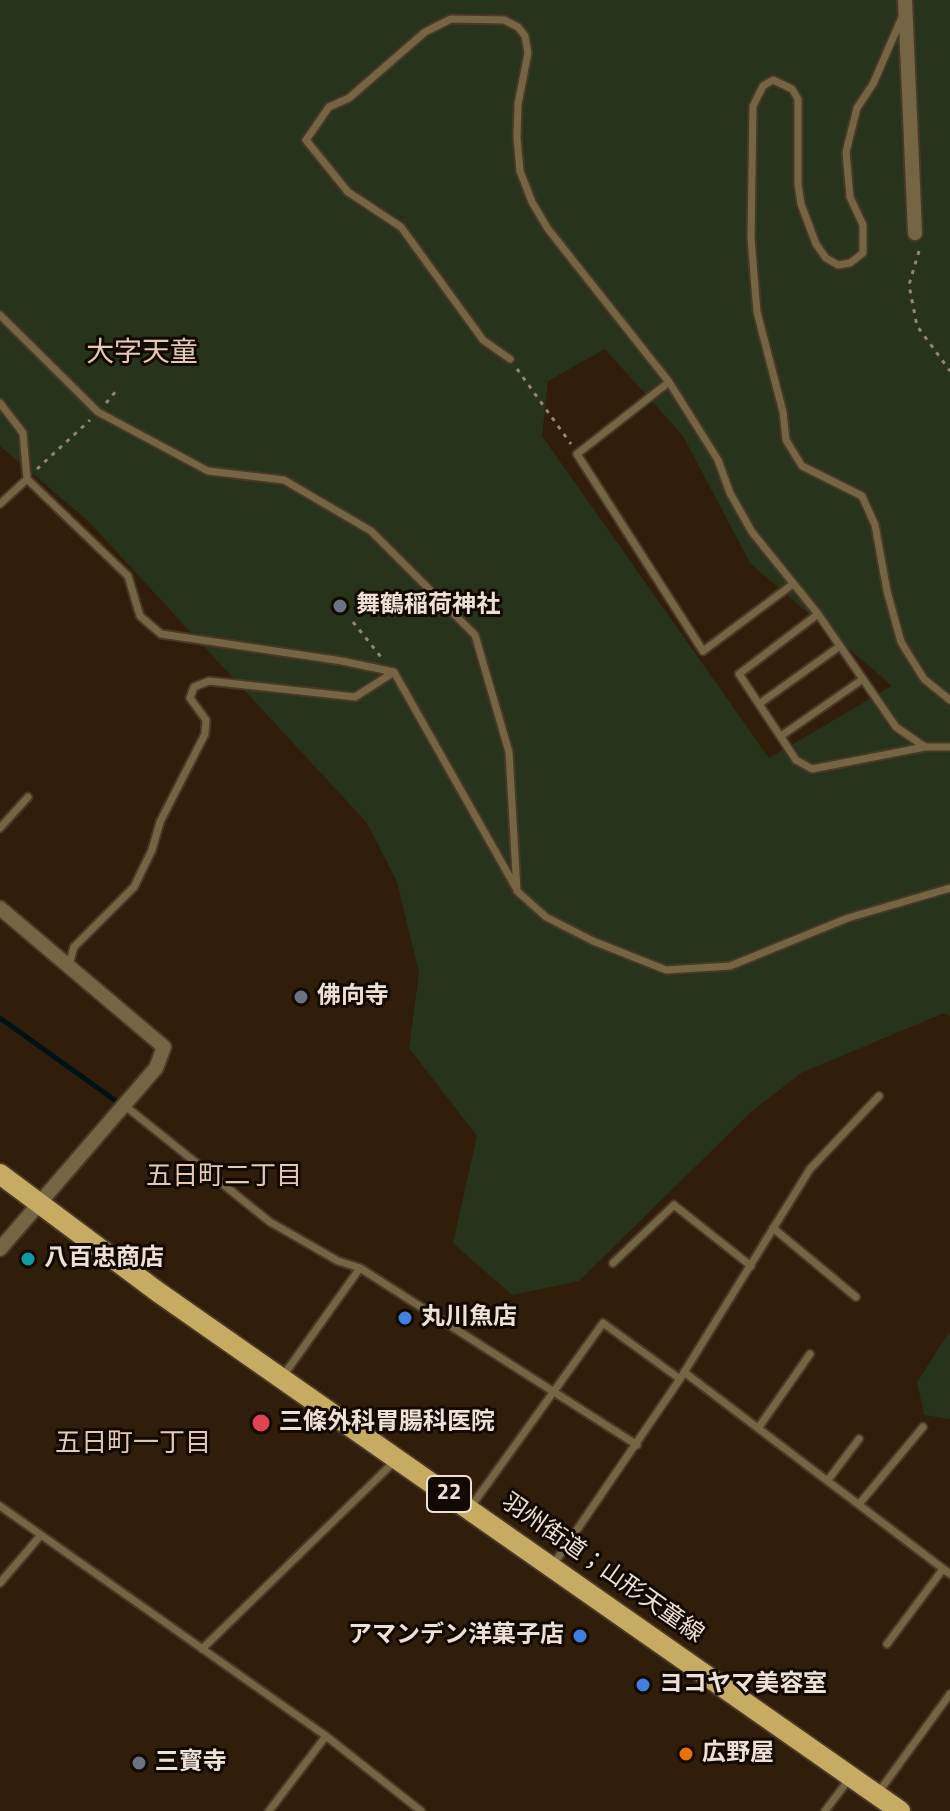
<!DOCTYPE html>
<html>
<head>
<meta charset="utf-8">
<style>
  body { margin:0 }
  canvas { display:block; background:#301d0a }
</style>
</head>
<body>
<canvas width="950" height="1811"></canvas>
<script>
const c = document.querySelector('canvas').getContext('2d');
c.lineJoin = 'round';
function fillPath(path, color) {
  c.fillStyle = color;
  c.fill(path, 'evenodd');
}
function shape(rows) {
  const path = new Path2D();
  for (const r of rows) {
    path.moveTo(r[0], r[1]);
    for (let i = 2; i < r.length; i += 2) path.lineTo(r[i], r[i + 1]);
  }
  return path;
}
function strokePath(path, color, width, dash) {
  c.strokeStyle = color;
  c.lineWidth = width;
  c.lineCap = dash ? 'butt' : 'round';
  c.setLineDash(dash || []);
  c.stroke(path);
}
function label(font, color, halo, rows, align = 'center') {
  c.font = font + ' "Titillium Web","Noto Sans JP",sans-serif';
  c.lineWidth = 6;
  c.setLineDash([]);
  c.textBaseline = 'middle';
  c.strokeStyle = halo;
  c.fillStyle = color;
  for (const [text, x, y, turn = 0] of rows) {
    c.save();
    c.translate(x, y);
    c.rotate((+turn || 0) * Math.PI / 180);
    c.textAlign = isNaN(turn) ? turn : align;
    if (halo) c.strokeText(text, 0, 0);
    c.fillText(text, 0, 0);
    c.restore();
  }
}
const green = shape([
  [0,0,950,0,950,1016,944,1013,801,1073,751,1112,579,1281,512,1295,453,1243,477,1136,409,1048,419,973,397,882,367,823,89,522,0,446],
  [605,349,683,436,750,563,892,686,769,758,542,436,548,381],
  [950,1331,950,1419,924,1415,917,1382]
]);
const stream = shape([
  [0,1018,116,1101]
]);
const path = shape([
  [919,251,909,285,917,326,950,371],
  [517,369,571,444],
  [106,403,117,390],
  [37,469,90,420],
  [353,622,381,657]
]);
const service = shape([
  [903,15,873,84,857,108,846,152,850,197,863,225,863,253,850,263,838,265,826,258,816,244,801,204,798,184,798,99,792,89,773,80,763,86,753,106,751,238,757,312,783,412,786,440,802,466,862,496,875,525,887,591,901,642,924,679,950,700],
  [0,315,98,412,208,471,284,480,371,531,475,635,509,752,517,891,546,917,593,941,666,970,730,966,848,918,950,888],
  [510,359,483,340,401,227,348,192,306,140,329,107,349,98,425,32,451,19,504,20,518,27,525,36,528,53,518,104,517,138,520,171,532,202,548,229,669,382,718,460,730,493,752,532,818,614,896,727,925,747,950,747],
  [669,382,577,454,703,651,793,584],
  [0,403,23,433,27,479,128,576,140,616,161,634,342,661,394,672,516,888],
  [0,504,27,479],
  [818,614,739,674,796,760,812,769,925,747],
  [759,704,840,646],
  [781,736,863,679],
  [0,828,28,797],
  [69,965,74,947,134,887,152,850,160,822,205,734,206,720,190,698,194,687,209,681,355,697,394,672],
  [124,1105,270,1222,338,1261,360,1268,283,1376],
  [773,1228,856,1297],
  [613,1263,674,1205,751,1266],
  [360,1268,637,1445],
  [684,1372,950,1574],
  [759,1427,810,1354],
  [828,1480,859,1439],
  [860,1503,923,1427],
  [0,1506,326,1736,421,1811],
  [470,1508,603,1323,680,1379],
  [553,1565,680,1379,810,1169,879,1096],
  [0,1583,41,1535],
  [887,1644,943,1569],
  [202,1649,395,1461],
  [878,1793,950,1694],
  [269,1811,326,1736],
  [825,1811,850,1778]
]);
const minor = shape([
  [905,0,915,233],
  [0,908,164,1047,156,1068,0,1249]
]);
const primary = shape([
  [0,1174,158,1292,900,1811]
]);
const markers = [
  [340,606,8,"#6b7280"],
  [301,997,8,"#6b7280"],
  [28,1259,8,"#0f9aa8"],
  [405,1318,8,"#3f7fe0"],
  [261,1423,10,"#e0444e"],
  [580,1636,8,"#3f7fe0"],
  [643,1685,8,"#3f7fe0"],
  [686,1754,8,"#e8710a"],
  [139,1763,8,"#6b7280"]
];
const shields = [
  [449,1494,44]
];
const shieldNames = [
  ["22",449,1494]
];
const poiNames = [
  ["舞鶴稲荷神社",356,606],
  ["佛向寺",317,997],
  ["八百忠商店",44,1259],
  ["丸川魚店",421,1318],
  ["三條外科胃腸科医院",279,1423],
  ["アマンデン洋菓子店",564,1636,"right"],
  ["ヨコヤマ美容室",659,1685],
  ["広野屋",702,1754],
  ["三寳寺",155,1763]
];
const streetNames = [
  ["羽州街道；山形天童線",602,1569,35]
];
const neighbourhoodNames = [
  ["五日町二丁目",224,1178],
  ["五日町一丁目",133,1445]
];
const quarterNames = [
  ["大字天童",142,354]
];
fillPath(green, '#27331a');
strokePath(stream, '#001213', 5);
strokePath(service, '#4a3826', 11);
strokePath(minor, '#4a3826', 18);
strokePath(primary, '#4a3826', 24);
strokePath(path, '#948475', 3, [4, 6]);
strokePath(service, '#746644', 7);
strokePath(minor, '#746644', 14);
strokePath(primary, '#c8ab62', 20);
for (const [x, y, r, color] of markers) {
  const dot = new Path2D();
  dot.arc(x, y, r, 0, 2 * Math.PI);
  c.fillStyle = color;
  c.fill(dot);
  strokePath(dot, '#120903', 3);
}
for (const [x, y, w] of shields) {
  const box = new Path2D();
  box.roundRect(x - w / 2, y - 18, w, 36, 6);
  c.fillStyle = '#120903';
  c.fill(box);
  strokePath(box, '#ede0d4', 2);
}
label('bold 22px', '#ede0d4', null, shieldNames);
label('bold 24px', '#ede0d4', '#120903', poiNames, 'left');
label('24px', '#ede0d4', '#120903', streetNames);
label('26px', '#e4cab3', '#120903', neighbourhoodNames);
label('28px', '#e4cab3', '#120903', quarterNames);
</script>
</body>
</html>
